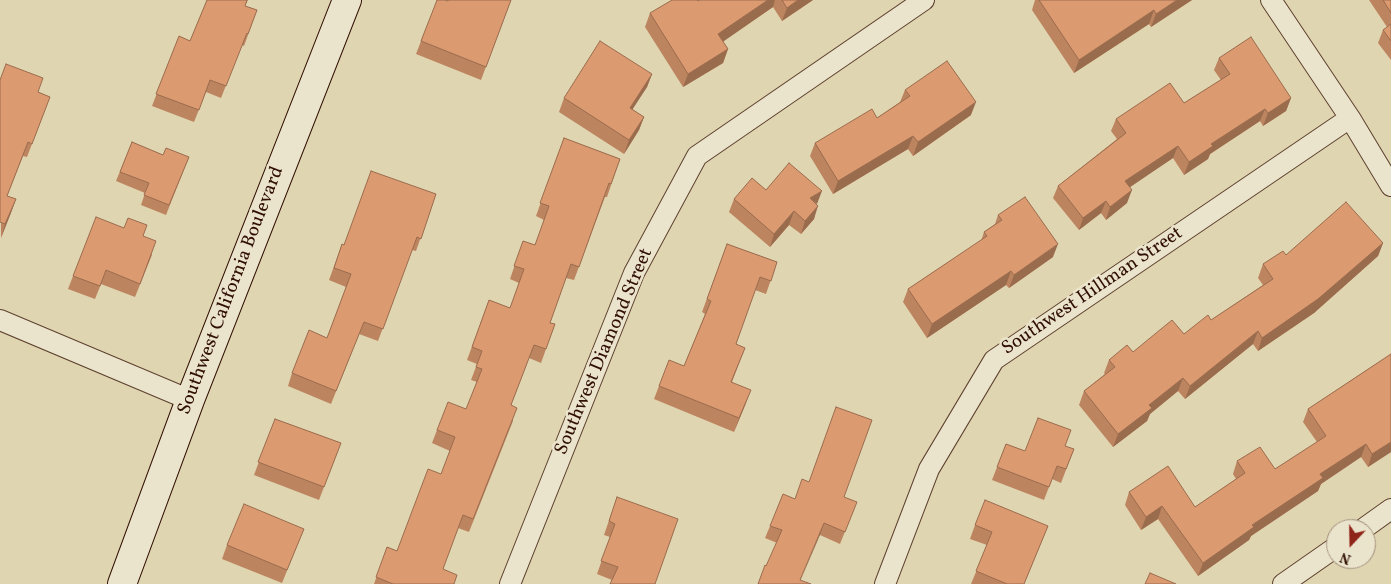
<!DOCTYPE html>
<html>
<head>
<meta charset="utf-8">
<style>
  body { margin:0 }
  #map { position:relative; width:1391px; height:584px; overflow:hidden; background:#e0d5b1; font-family:Vollkorn,serif }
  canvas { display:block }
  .north { position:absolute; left:1326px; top:519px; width:50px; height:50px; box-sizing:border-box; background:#ebe4cc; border:1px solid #a18f7c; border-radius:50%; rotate:201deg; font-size:14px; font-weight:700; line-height:20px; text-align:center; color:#311004 }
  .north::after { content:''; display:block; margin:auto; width:18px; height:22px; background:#8f2418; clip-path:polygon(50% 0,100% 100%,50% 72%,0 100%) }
</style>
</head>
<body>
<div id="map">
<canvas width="1391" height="584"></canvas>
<div class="north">N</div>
</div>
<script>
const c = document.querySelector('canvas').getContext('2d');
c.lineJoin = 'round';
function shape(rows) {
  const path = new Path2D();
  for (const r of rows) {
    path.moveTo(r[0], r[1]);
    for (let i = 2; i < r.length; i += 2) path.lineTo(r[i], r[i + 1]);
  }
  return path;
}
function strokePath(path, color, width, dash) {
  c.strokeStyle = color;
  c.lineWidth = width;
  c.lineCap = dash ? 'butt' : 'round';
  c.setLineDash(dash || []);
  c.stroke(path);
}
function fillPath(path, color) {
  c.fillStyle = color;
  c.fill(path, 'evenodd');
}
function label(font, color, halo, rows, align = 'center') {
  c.font = font + ' Vollkorn,serif';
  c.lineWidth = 5;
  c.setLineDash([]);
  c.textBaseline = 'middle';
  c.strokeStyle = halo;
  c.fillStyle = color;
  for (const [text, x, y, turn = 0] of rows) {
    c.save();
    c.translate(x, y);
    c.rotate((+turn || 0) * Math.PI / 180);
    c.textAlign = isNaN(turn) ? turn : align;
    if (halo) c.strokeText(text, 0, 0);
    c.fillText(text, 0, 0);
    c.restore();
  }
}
const street = shape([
  [1271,0,1350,118,1391,186],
  [0,320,190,400],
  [1363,529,1391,509],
  [510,584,634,273,697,156,924,0],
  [885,584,929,469,994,360,1350,118],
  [1283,584,1336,547]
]);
const secondary = shape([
  [122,584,190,400,347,0]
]);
const wall = shape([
  [207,0,248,0,245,6,257,10,244,46,242,45,221,98,206,92,194,122,152,106,179,36,190,41],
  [511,0,481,80,416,54,421,41,448,1],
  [700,0,813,0,782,21,773,7,723,41,728,49,723,63,683,87,645,27,650,13,698,1],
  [1035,0,1192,0,1151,27,1149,24,1074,73,1032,10],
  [1369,0,1391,0,1391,60,1378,43,1383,30,1387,27],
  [1219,58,1291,98,1286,111,1263,126,1260,121,1210,154,1208,159,1184,175,1173,158,1129,187,1127,203,1106,220,1101,213,1079,230,1053,198,1058,186,1117,139,1111,131,1116,119,1184,103,1221,80,1214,70],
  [652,74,647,87,632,109,644,117,639,130,624,154,559,112,564,98],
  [0,80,38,92,50,97,27,157,23,156,7,196,16,199,1,238],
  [905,90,971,115,913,156,908,149,833,194,810,156,815,143,877,118,900,102],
  [564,138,620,159,607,197,605,197,574,280,566,278,550,323,555,324,541,363,529,358,511,405,513,421,469,532,458,528,443,569,454,584,374,584,387,547,397,551,441,474,450,451,432,443,437,430,466,409,477,382,471,380,477,364,467,360,489,300,510,308,519,283,510,279,523,241,535,245,544,220,536,216],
  [132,142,163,155,189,157,166,215,141,205,145,193,116,181],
  [766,190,817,204,814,219,801,234,789,225,770,247,729,212,734,199],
  [436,194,416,251,412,250,378,341,359,334,331,404,288,386,292,373,327,338,346,287,329,280,342,244,344,245],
  [998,215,1053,257,1009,288,1006,285,927,338,903,302,908,289,981,241,984,232,995,224],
  [143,236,152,255,135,297,101,284,95,299,68,289,73,276],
  [1383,243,1378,256,1314,313,1258,351,1253,344,1185,399,1178,391,1150,414,1147,421,1113,447,1079,405,1084,391,1105,374,1104,373,1109,360,1133,352,1184,334,1211,320,1263,285,1258,278,1263,264,1286,255],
  [727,244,777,262,766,294,755,290,736,344,745,348,732,382,746,403,734,432,654,399,659,386,684,366,705,314,702,312],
  [1391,354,1391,452,1368,467,1361,457,1321,484,1318,491,1251,536,1249,540,1198,576,1158,519,1141,530,1125,505,1129,492,1195,507,1236,479,1233,474,1237,461,1275,469,1317,442,1303,422,1308,409],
  [275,419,341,443,319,500,254,475],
  [1006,444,1025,451,1065,446,1074,449,1061,483,1052,479,1044,500,992,480],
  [617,497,655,584,612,580,597,574,610,537,604,535],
  [844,497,852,514,840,544,820,535,766,566,777,543,765,538,770,526],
  [975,525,1048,526,1024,584,971,584,987,545,970,539],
  [304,529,282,583,222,559,227,545]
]);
const shadedWall = shape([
  [768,0,775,0,773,7,714,48,718,34],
  [798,0,813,0,782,21,787,8],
  [1177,0,1192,0,1151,27,1156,14],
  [1154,10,1149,24,1074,73,1079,60],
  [728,49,723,63,683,87,688,74],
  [652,74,647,87,625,121,630,108],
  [1291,98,1286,111,1263,126,1268,113],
  [976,102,971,115,913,156,918,142],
  [1265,109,1260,121,1210,154,1208,159,1184,175,1189,162,1211,144],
  [644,117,639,130,624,154,629,140],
  [913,136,908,149,833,194,838,181],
  [1178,146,1173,158,1120,194,1125,181],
  [1132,190,1127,203,1106,220,1110,207],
  [822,191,817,204,810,198],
  [16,199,11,213,1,238,5,224],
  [1106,201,1101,213,1079,230,1083,218],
  [818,206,814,219,801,234,805,221],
  [794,211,789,225,770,247,774,234],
  [1383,243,1378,256,1314,313,1258,351,1262,338],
  [1058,244,1053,257,1009,288,1014,275],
  [1011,271,1006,285,927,338,932,324],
  [1258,331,1253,344,1185,399,1190,386],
  [1183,378,1178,391,1150,414,1147,421,1113,447,1118,434,1149,405],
  [751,390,746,403,734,432,739,418],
  [1391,442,1391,452,1368,467,1372,454],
  [1366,444,1361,457,1321,484,1318,491,1251,536,1249,540,1198,576,1203,563,1320,474],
  [1162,506,1158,519,1141,530,1146,517],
  [824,523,820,535,799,584]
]);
const building = shape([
  [207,0,247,0,245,6,257,10,248,34,247,33,226,86,210,80,199,110,156,94,179,36,190,41,207,0],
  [437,0,445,0,448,1,448,0,511,0,486,67,421,41,437,0],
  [672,0,697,0,698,1,700,0,768,0,718,34,728,49,688,74,650,13,672,0],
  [782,0,798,0,787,8,782,0],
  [1039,0,1177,0,1156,14,1154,10,1079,60,1039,0],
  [1383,0,1391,0,1391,13,1383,0],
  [1391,24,1391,41,1383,30,1391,24],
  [1251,37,1291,98,1268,113,1265,109,1211,144,1213,146,1189,162,1178,146,1125,181,1132,190,1110,207,1106,201,1083,218,1058,186,1126,133,1116,119,1170,83,1184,103,1230,74,1219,58,1251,37],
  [600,41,652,74,630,108,644,117,629,140,564,98,600,41],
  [947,61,976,102,918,142,913,136,838,181,815,143,872,109,877,118,910,96,905,90,947,61],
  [6,64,43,78,38,92,50,97,32,144,28,142,7,196,16,199,5,224,0,222,0,80,6,64],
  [564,138,620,159,611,184,609,183,579,267,571,264,550,323,555,324,546,349,534,345,511,405,517,408,473,519,463,515,443,569,457,575,454,584,393,584,376,577,387,547,397,551,428,469,441,474,455,437,437,430,448,402,466,409,482,369,476,367,482,351,472,347,489,300,510,308,524,269,514,266,523,241,535,245,549,206,540,203,564,138],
  [132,142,163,155,166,148,189,157,169,205,144,195,149,183,120,172,132,142],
  [789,163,822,191,810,198,818,206,805,221,794,211,774,234,734,199,752,178,766,190,789,163],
  [371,171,436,194,421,239,417,237,383,329,364,322,336,391,292,373,309,330,327,338,351,274,334,268,342,244,344,245,371,171],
  [1025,197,1058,244,1014,275,1011,271,932,324,908,289,987,236,984,232,1002,220,998,215,1025,197],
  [1346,202,1383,243,1318,299,1262,338,1258,331,1190,386,1183,378,1149,405,1152,408,1118,434,1084,391,1115,367,1109,360,1127,345,1133,352,1172,320,1184,334,1208,315,1211,320,1273,279,1263,264,1283,251,1286,255,1346,202],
  [96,217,124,228,128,218,147,225,143,236,156,241,140,284,106,270,100,286,73,276,96,217],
  [727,244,777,262,771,281,760,277,736,344,745,348,731,382,751,390,739,418,659,386,669,360,684,366,711,301,707,299,727,244],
  [1391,354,1391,442,1372,454,1366,444,1320,474,1323,478,1252,525,1254,527,1203,563,1162,506,1146,517,1129,492,1168,466,1195,507,1245,473,1237,461,1260,447,1275,469,1326,436,1308,409,1391,354],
  [836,407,872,420,844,497,857,502,845,532,824,523,800,580,811,584,758,584,765,565,766,566,782,530,770,526,783,494,795,499,802,479,809,482,836,407],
  [1038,418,1071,430,1065,446,1074,449,1066,469,1057,466,1049,487,997,467,1006,444,1025,451,1038,418],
  [275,419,341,443,324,487,258,462,275,419],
  [617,497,678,519,655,584,610,584,618,567,601,561,615,524,609,521,617,497],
  [985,500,1048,526,1024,584,1007,584,976,571,992,532,975,525,985,500],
  [244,504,304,529,287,570,227,545,244,504],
  [1150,573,1176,584,1145,584,1150,573]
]);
const streetNames = [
  ["Southwest California Boulevard",232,291,-69],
  ["Southwest Hillman Street",1093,292,-34],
  ["Southwest Diamond Street",605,352,-67]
];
strokePath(street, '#5d412f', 22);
strokePath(secondary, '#311004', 30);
strokePath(street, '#ebe4cc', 20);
strokePath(secondary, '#ebe4cc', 28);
fillPath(wall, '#bd8460');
fillPath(shadedWall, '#9a6c4e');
fillPath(building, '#dc9a70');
strokePath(building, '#9a6c4e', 1);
label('19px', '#311004', '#ebe4cc', streetNames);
</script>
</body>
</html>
